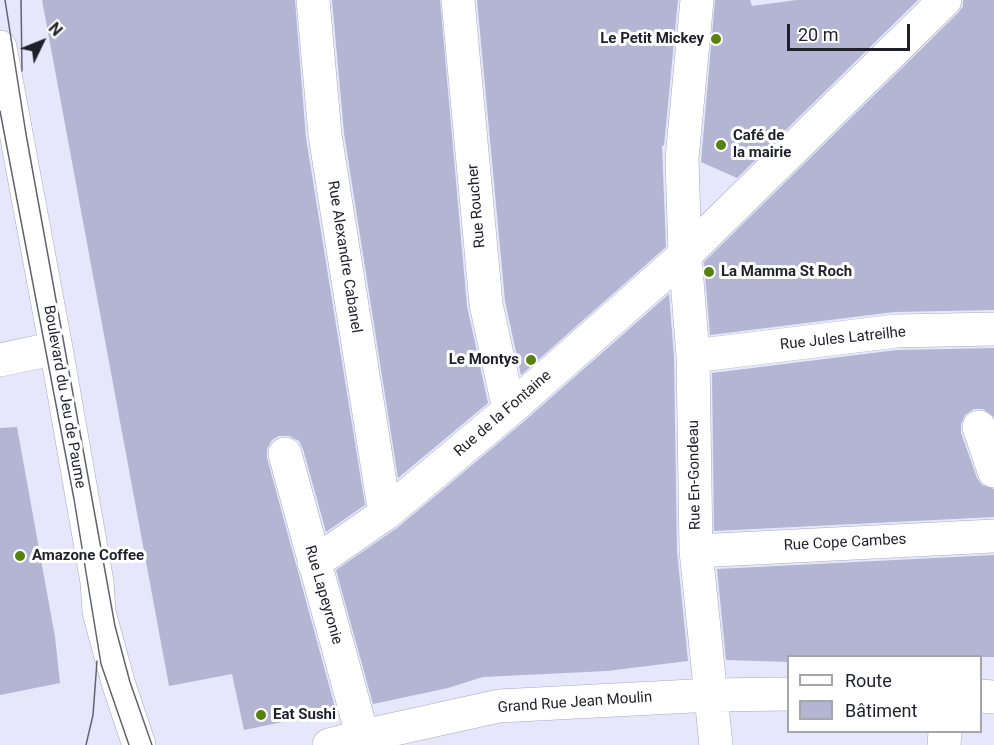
<!DOCTYPE html>
<html>
<head>
<meta charset="utf-8">
<style>
  body { margin:0 }
  #map { position:relative; width:994px; height:745px; overflow:hidden; background:#e6e7fa; font-family:Roboto,sans-serif }
  canvas { display:block }
  .legend { position:absolute; left:787px; top:655px; width:195px; height:78px; box-sizing:border-box; background:#fff; border:2px solid #a5a6aa; margin:0; padding:8px 10px; list-style:none; font-size:18px; color:#1f202b }
  .legend li { display:flex; align-items:center; gap:12px; height:30px }
  .legend b { width:30px; border:2px solid #a5a6aa }
  .north { position:absolute; left:12px; top:12px; width:60px; height:60px; -webkit-text-stroke:4px #fff; paint-order:stroke; rotate:47deg; font-size:16px; font-weight:700; line-height:24px; text-align:center; color:#1f202b }
  .north::after { content:''; display:block; margin:auto; width:21px; height:27px; background:#1f202b; clip-path:polygon(50% 0,100% 100%,50% 72%,0 100%) }
  .scale { position:absolute; left:787px; top:24px; width:123px; height:27px; box-sizing:border-box; border:3px solid #1f202b; border-top:0; padding-left:8px; font-size:18px; line-height:21px; white-space:nowrap; color:#1f202b; -webkit-text-stroke:4px #fff; paint-order:stroke }
</style>
</head>
<body>
<div id="map">
<canvas width="994" height="745"></canvas>
<ul class="legend">
<li><b style="height:8px;background:#fff"></b>Route</li>
<li><b style="height:16px;background:#b3b5d2"></b>Bâtiment</li>
</ul>
<div class="north">N</div>
<div class="scale">20 m</div>
</div>
<script>
const c = document.querySelector('canvas').getContext('2d');
c.lineJoin = 'round';
function fillPath(path, color) {
  c.fillStyle = color;
  c.fill(path, 'evenodd');
}
function shape(rows) {
  const path = new Path2D();
  for (const r of rows) {
    path.moveTo(r[0], r[1]);
    for (let i = 2; i < r.length; i += 2) path.lineTo(r[i], r[i + 1]);
  }
  return path;
}
function strokePath(path, color, width, dash) {
  c.strokeStyle = color;
  c.lineWidth = width;
  c.lineCap = dash ? 'butt' : 'round';
  c.setLineDash(dash || []);
  c.stroke(path);
}
function label(font, color, halo, rows, align = 'center') {
  c.font = font + ' Roboto,sans-serif';
  c.lineWidth = 6;
  c.setLineDash([]);
  c.textBaseline = 'middle';
  c.strokeStyle = halo;
  c.fillStyle = color;
  for (const [text, x, y, turn = 0] of rows) {
    c.save();
    c.translate(x, y);
    c.rotate((+turn || 0) * Math.PI / 180);
    c.textAlign = isNaN(turn) ? turn : align;
    if (halo) c.strokeText(text, 0, 0);
    c.fillText(text, 0, 0);
    c.restore();
  }
}
const building = shape([
  [42,0,295,0,306,138,365,505,326,532,303,449,299,441,289,436,279,436,272,440,267,449,267,458,336,711,244,730,232,674,169,686],
  [332,0,440,0,467,306,488,403,398,478,344,133],
  [477,0,678,0,664,146,662,145,666,247,521,375,505,301],
  [715,0,750,0,752,6,797,0,918,0,737,178,701,162],
  [963,0,994,0,994,310,894,312,710,335,704,262,958,13,963,6],
  [669,294,674,357,677,551,688,661,607,671,483,677,448,688,373,704,336,570,397,528,521,424],
  [994,348,994,417,983,409,974,409,965,415,961,424,961,433,977,478,982,485,994,489,994,517,714,531,712,373,897,350],
  [17,427,55,637,60,683,0,695,0,428],
  [994,555,994,657,789,657,789,662,726,660,717,569]
]);
const street = shape([
  [313,0,325,135,385,514],
  [458,0,486,304,509,410],
  [697,0,682,159,685,255,693,356,696,551,716,745],
  [0,47,56,348,97,582,99,612,118,682,139,745],
  [693,356,896,331,994,329],
  [0,360,56,348],
  [979,427,994,471],
  [285,454,365,745],
  [696,551,994,536],
  [314,563,385,514,509,410,685,255,945,0],
  [980,696,994,697],
  [329,745,363,736,499,706,712,695,788,694],
  [944,745,945,732]
]);
const tram = shape([
  [5,0,26,134,115,626,130,682,152,745],
  [21,0,22,71],
  [0,111,74,499,101,664,129,745],
  [86,745,93,715,97,661]
]);
const markers = [
  [716,39,6,"#56820d"],
  [721,145,6,"#56820d"],
  [709,272,6,"#56820d"],
  [531,360,6,"#56820d"],
  [20,556,6,"#56820d"],
  [261,715,6,"#56820d"]
];
const poiNames = [
  ["Le Petit Mickey",704,39,"right"],
  ["Café de",733,136],
  ["la mairie",733,153],
  ["La Mamma St Roch",721,272],
  ["Le Montys",519,360,"right"],
  ["Amazone Coffee",32,556],
  ["Eat Sushi",273,715]
];
const streetNames = [
  ["Rue Roucher",477,206,-95],
  ["Rue Alexandre Cabanel",344,257,81],
  ["Rue Jules Latreilhe",843,339,-6],
  ["Boulevard du Jeu de Paume",64,397,80],
  ["Rue de la Fontaine",503,414,-41],
  ["Rue En-Gondeau",695,475,-91],
  ["Rue Cope Cambes",845,543,-3],
  ["Rue Lapeyronie",323,595,74],
  ["Grand Rue Jean Moulin",575,703,-4]
];
fillPath(building, '#b3b5d2');
strokePath(street, '#a6a8c6', 34);
strokePath(street, '#fff', 33);
strokePath(tram, '#626371', 1.5);
for (const [x, y, r, color] of markers) {
  const dot = new Path2D();
  dot.arc(x, y, r, 0, 2 * Math.PI);
  c.fillStyle = color;
  c.fill(dot);
  strokePath(dot, '#fff', 2);
}
label('bold 15px', '#1f202b', '#fff', poiNames, 'left');
label('15px', '#1f202b', '#fff', streetNames);
</script>
</body>
</html>
